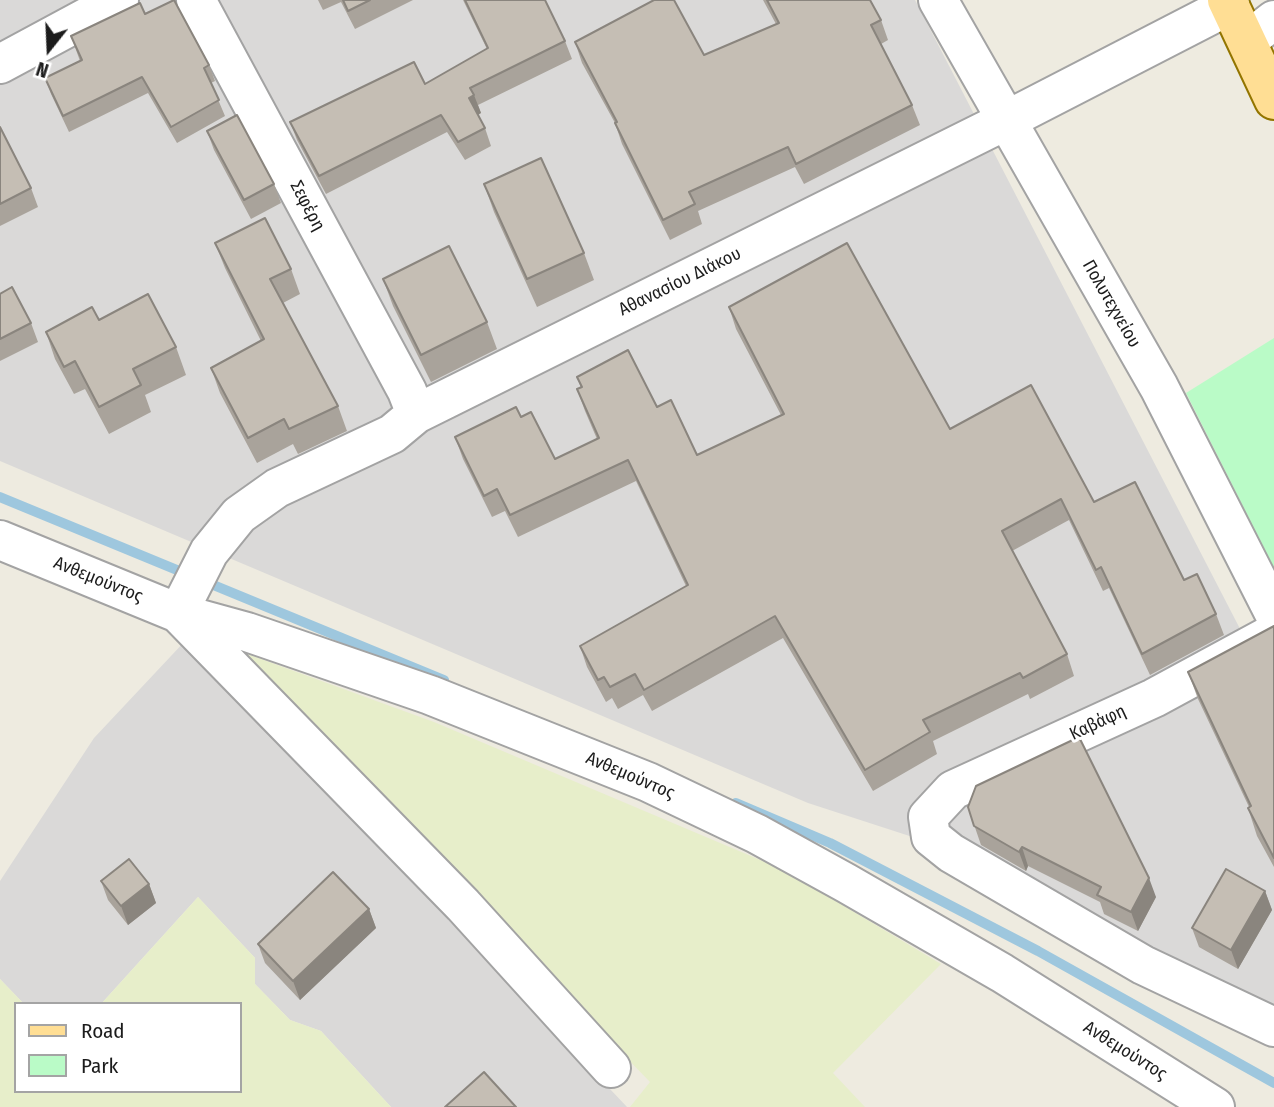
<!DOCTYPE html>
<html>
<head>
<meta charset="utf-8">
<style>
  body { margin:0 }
  #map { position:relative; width:1274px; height:1107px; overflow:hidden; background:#eeebe0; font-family:"Fira Sans Condensed",sans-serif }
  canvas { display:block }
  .legend { position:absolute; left:14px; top:1002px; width:228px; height:91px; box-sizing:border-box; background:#fff; border:2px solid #a4a4a4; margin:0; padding:9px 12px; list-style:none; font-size:21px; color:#1c1c1c }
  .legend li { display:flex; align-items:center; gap:14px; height:35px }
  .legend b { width:35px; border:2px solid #a4a4a4 }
  .north { position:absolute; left:14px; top:14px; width:70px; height:70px; -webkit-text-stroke:5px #fff; paint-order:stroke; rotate:198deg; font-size:19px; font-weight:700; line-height:28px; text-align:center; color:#1c1c1c }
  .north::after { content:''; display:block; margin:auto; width:24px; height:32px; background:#1c1c1c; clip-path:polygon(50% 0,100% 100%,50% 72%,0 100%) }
</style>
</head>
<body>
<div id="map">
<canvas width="1274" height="1107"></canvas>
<ul class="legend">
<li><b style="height:9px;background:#ffde94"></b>Road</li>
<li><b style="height:19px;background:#bafbc7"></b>Park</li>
</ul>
<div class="north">N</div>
</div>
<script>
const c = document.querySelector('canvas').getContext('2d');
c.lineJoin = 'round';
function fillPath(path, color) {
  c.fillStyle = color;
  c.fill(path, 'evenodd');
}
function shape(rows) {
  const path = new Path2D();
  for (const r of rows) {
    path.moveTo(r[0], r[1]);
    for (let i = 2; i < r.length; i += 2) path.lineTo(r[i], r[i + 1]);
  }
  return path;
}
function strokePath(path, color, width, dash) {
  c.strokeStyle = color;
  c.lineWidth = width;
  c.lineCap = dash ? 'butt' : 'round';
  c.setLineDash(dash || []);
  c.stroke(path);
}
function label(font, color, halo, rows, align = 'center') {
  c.font = font + ' "Fira Sans Condensed",sans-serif';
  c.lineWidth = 6;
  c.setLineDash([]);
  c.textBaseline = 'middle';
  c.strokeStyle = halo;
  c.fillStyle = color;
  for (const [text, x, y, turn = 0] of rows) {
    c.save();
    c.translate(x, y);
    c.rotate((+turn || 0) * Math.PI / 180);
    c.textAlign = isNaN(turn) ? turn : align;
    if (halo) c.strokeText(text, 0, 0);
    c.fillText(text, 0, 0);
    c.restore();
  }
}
const residential = shape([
  [0,0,915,0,1252,652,1274,645,1274,1008,968,855,808,803,0,461],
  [186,640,627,1107,391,1107,321,1031,290,1020,255,984,255,958,198,897,101,1004,24,1004,0,979,0,881,94,738]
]);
const farmland = shape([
  [228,647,434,722,784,870,941,964,833,1073,865,1107,630,1107,650,1082],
  [198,897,255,958,255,984,290,1020,321,1031,391,1107,0,1107,0,979,24,1004,16,1004,16,1091,240,1091,240,1004,101,1004]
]);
const park = shape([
  [1274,338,1274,568,1186,393]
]);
const stream = shape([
  [0,497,444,680],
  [736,803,830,843,1038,951,1274,1083]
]);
const minor = shape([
  [196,0,407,391,416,414],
  [938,0,1159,387,1274,613],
  [1247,41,1274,20],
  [0,64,119,0],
  [0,540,178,613,247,632,430,695,648,782,757,834,846,883,1002,973,1215,1107],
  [178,613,209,552,239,515,277,488,392,434,416,414,1005,121,1230,5],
  [179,614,463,905,611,1068],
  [1274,633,1154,698,953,790,928,817,931,837,951,853,1143,965,1274,1027]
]);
const major = shape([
  [1227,0,1274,100]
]);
const wall = shape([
  [318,0,413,0,355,29,341,2,323,10],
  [463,0,545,0,565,41,572,59,478,105,481,113,478,115,485,128,491,146,465,160,447,132,326,194,297,140,290,122,425,84,487,49],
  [763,0,870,0,881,20,888,40,881,44,912,105,920,125,804,184,795,167,698,211,702,224,670,240,622,144,615,123,582,63,575,42,704,55,776,24],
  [145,14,209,65,215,81,211,83,225,116,177,143,148,93,69,132,51,94,45,78,80,61,71,36],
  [0,127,31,188,38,207,0,226],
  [207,131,274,184,281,203,251,219,214,150],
  [484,184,584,253,594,280,537,307,494,212],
  [215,243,291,269,300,294,283,303,338,406,347,431,298,454,293,444,257,463,220,393,211,368,261,341,225,268],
  [383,279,487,322,497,349,431,382,393,306],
  [0,294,31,323,38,342,0,361],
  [729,307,950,429,1094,502,1184,580,1216,614,1224,635,1150,675,1109,588,1103,591,1069,520,1012,551,1067,654,1074,676,1030,699,1028,694,933,741,937,754,873,791,783,638,652,711,643,695,618,709,612,698,606,702,587,667,580,646,686,586,636,481,518,537,505,511,492,517,463,459,455,437,521,417,555,459,597,439,585,411,577,389,581,388,577,377,657,407,697,455,781,415,736,329],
  [99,320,176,347,186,375,145,395,151,412,109,434,85,389,74,394,55,359,46,332],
  [1274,626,1274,867,1257,836,1248,808,1249,807,1198,699,1188,672],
  [968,807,1156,897,1138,931,1104,914,1100,902,1028,866,1026,871,981,845],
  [101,881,149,884,156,903,128,925,108,900],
  [1265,891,1272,910,1238,969,1199,947,1192,928],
  [369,909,376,928,300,1000,265,963,258,944]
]);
const shadedWall = shape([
  [474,95,481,113,475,116,469,98],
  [1022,847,1028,866,1026,871,1019,852],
  [1149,878,1156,897,1138,931,1131,912],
  [149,884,156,903,128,925,121,906],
  [1265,891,1272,910,1238,969,1231,950],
  [369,909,376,928,300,1000,293,981]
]);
const building = shape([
  [174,0,209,65,204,68,219,100,171,127,142,77,63,116,45,78,82,60,71,36,140,3,145,14,174,0],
  [343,0,370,0,348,11,343,0],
  [465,0,545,0,565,41,470,88,474,95,469,98,485,128,458,142,441,115,319,176,290,122,414,62,425,84,488,48,465,0],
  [654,0,674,0,704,55,779,23,767,0,870,0,881,20,871,25,912,105,796,164,788,147,689,192,695,204,663,220,615,123,617,122,575,42,654,0],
  [237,115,274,184,244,200,207,131,237,115],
  [0,127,31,188,0,204,0,127],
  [541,158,584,253,527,279,484,184,541,158],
  [265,218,291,269,270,279,338,406,289,429,284,419,248,438,211,368,264,339,215,243,265,218],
  [847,243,950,429,1031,385,1094,502,1135,482,1184,580,1197,574,1216,614,1142,654,1101,567,1096,570,1061,499,1002,531,1067,654,1023,678,1020,673,923,720,930,732,865,770,775,616,644,690,635,674,610,687,604,677,598,680,580,646,688,585,628,460,510,515,497,489,484,496,455,437,516,407,521,417,531,412,555,459,599,438,577,389,582,387,577,377,628,350,657,407,671,400,697,455,784,414,729,307,847,243],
  [449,246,487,322,421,355,383,279,449,246],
  [12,287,31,323,0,339,0,294,12,287],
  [148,294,176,347,133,369,141,385,99,407,75,361,64,367,46,332,92,307,99,320,148,294],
  [1274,626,1274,858,1248,808,1251,806,1188,672,1274,626],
  [1079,737,1149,878,1131,912,1097,895,1101,887,1022,847,1019,852,974,826,968,807,976,786,1079,737],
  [129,859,149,884,121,906,101,881,129,859],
  [1226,869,1265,891,1231,950,1192,928,1226,869],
  [333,872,369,909,293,981,258,944,333,872],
  [484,1072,516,1107,445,1107,484,1072]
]);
const streetNames = [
  ["Σεφέρη",307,206,62],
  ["Αθανασίου Διάκου",680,282,-26],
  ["Πολυτεχνείου",1111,304,60],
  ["Ανθεμούντος",98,580,22],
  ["Καβάφη",1098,723,-25],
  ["Ανθεμούντος",630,776,23],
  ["Ανθεμούντος",1125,1051,32]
];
fillPath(residential, '#dad9d8');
fillPath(farmland, '#e7eeca');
fillPath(park, '#bafbc7');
strokePath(stream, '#9ec7de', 10);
strokePath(minor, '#a3a3a3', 42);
strokePath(major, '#937500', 42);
strokePath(minor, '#fff', 38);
strokePath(major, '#ffde94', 38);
fillPath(wall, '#a9a39b');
fillPath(shadedWall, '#8a857e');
fillPath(building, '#c5beb4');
strokePath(building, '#8a857e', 2);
label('18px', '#1c1c1c', '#fff', streetNames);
</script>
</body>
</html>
